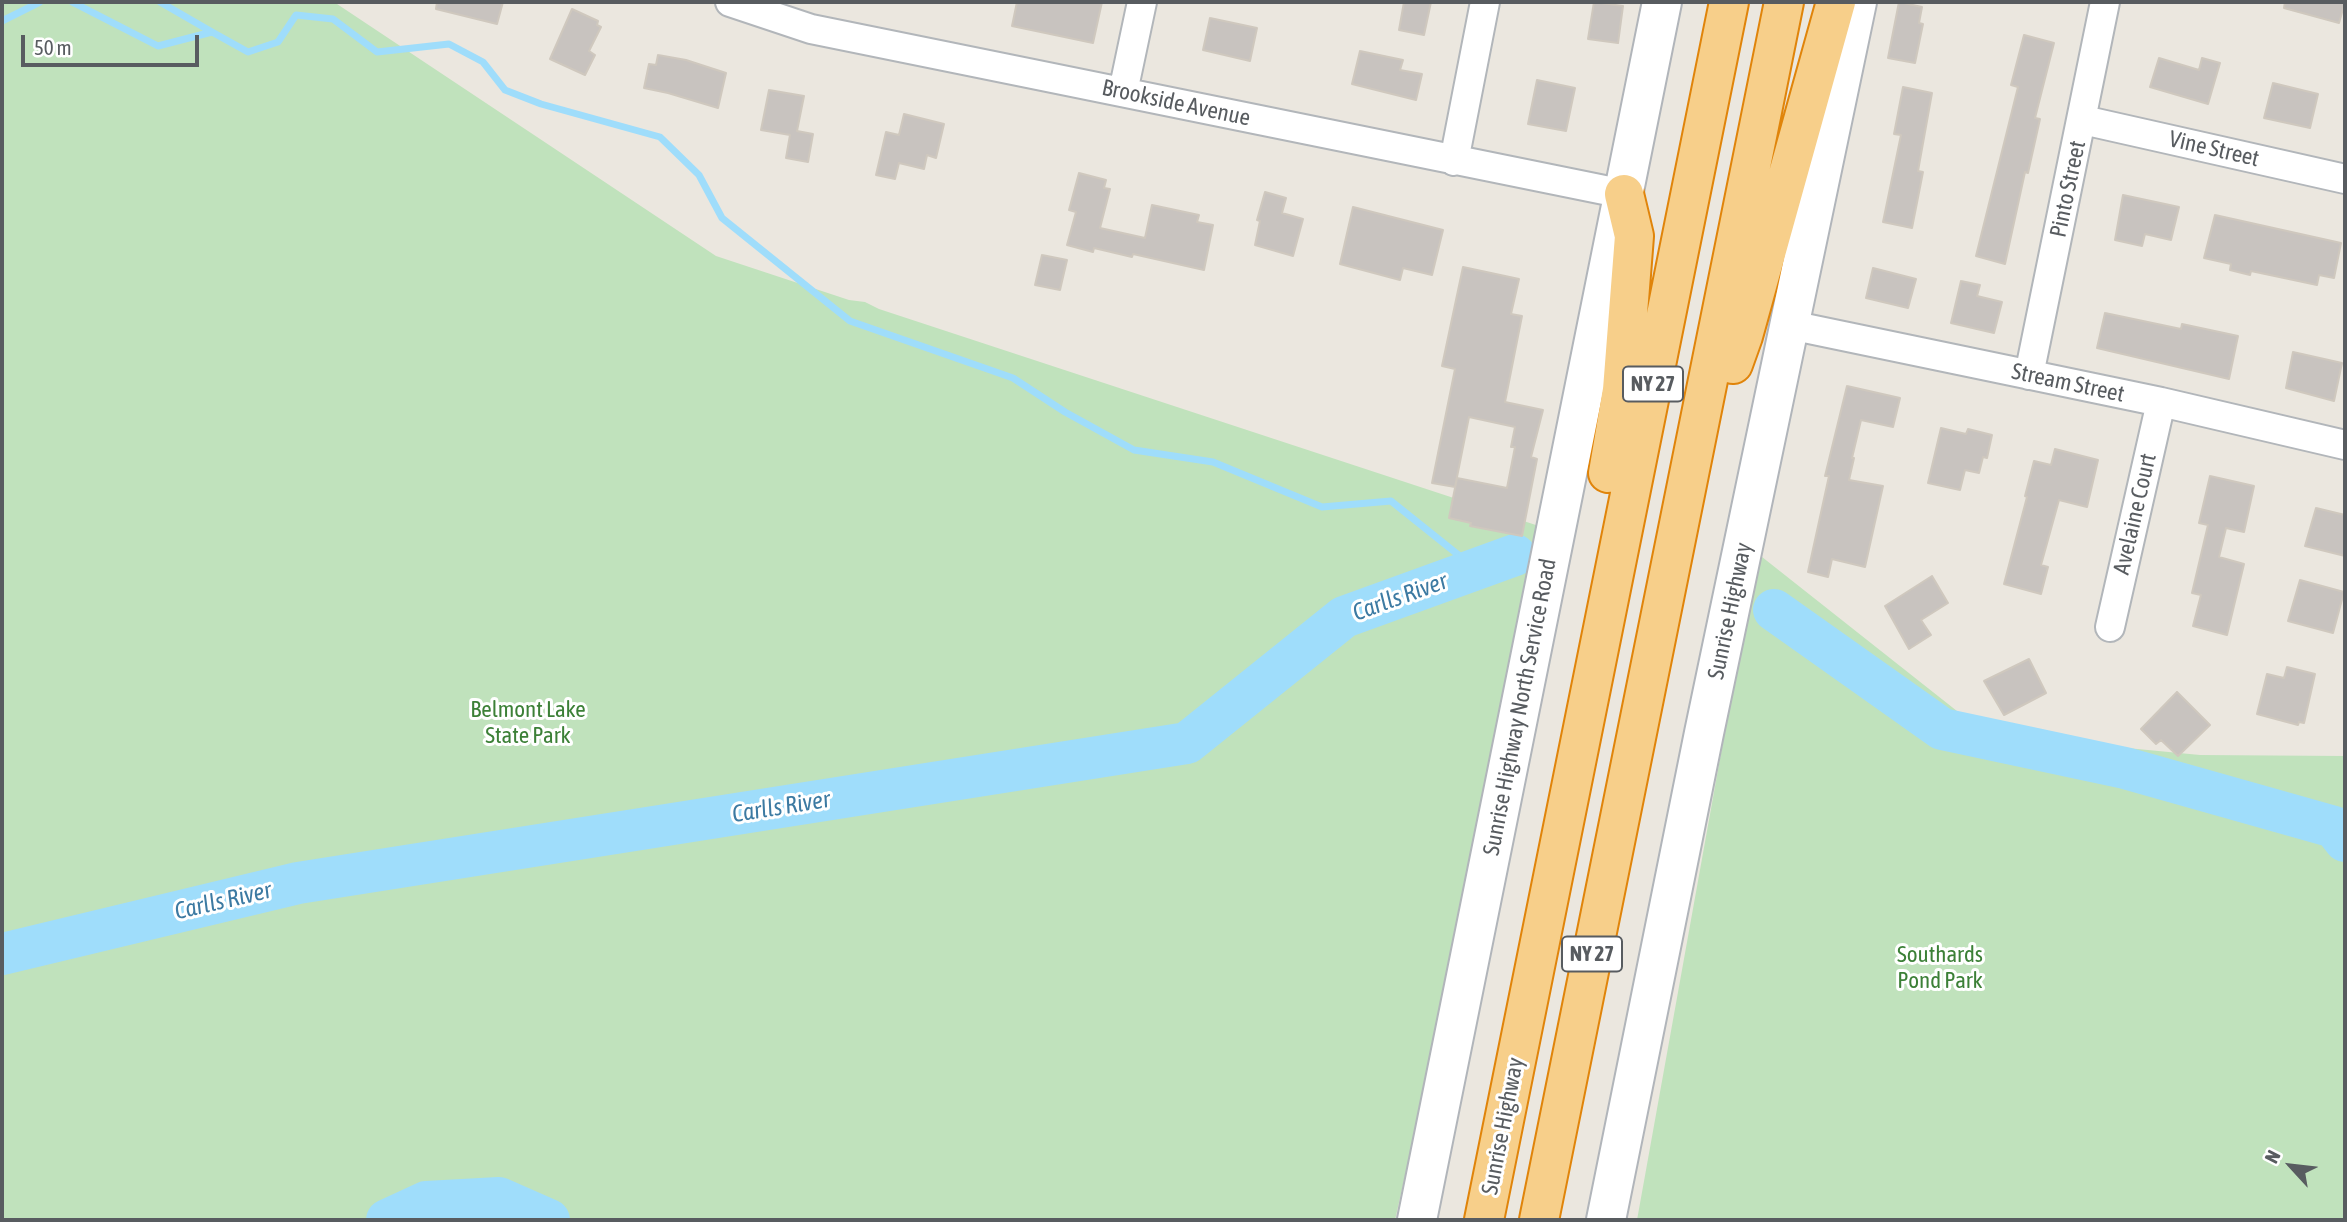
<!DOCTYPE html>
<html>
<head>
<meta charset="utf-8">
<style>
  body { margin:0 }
  #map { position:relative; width:2347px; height:1222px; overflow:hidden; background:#ebe7df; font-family:"Asap Condensed",sans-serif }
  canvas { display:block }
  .frame { position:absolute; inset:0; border:4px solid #585c60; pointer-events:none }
  .north { position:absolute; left:2256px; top:1131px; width:70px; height:70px; -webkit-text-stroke:5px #fff; paint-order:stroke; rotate:297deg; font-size:19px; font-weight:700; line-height:28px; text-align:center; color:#585c60 }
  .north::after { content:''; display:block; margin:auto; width:24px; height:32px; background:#585c60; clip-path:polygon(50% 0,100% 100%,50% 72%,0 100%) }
  .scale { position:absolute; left:21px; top:35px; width:178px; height:32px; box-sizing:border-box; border:4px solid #585c60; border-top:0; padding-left:9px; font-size:21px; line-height:24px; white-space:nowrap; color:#585c60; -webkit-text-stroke:5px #fff; paint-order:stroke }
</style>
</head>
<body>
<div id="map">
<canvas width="2347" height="1222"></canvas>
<div class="frame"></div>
<div class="north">N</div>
<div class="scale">50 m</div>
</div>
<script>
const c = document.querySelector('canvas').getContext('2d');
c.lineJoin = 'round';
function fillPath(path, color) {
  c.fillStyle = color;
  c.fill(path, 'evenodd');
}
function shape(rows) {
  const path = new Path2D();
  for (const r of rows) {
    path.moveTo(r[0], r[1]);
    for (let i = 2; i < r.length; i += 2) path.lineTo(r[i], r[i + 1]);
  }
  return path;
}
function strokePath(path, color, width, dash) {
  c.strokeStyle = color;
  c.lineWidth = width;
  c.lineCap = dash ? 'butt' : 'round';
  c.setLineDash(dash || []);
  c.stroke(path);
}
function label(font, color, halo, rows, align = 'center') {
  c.font = font + ' "Asap Condensed",sans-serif';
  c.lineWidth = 6;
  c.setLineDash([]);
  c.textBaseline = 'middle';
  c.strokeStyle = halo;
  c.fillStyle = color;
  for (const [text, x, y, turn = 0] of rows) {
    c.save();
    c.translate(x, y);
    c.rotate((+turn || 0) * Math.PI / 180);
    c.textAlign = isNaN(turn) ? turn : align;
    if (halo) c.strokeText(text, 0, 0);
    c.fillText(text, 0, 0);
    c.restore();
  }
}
const green = shape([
  [2,2,334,2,716,256,849,300,865,302,879,309,1551,530,1395,1220,2,1220],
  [1757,553,1962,715,2127,748,2200,755,2345,756,2345,1220,1637,1220]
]);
const stream = shape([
  [72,2,158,46,212,32,248,52,278,42,296,15,333,19,377,52,449,44,483,62,505,90,541,104,660,137,699,175,722,218,850,321,1013,378,1065,412,1134,450,1213,462,1322,507,1391,501,1476,569],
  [160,2,212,32],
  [2,21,40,2]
]);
const river = shape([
  [1774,610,1942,729,2125,768,2334,827,2345,841],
  [2,954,298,883,1187,743,1344,617,1515,555],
  [387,1220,426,1202,499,1198,549,1220]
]);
const building = shape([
  [437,2,503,2,497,24,436,9,437,2],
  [1017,2,1102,2,1093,43,1012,26,1017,2],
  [1404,2,1431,2,1424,35,1399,30,1404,2],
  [1594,2,1623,6,1618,43,1588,39,1594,2],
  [1899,2,1922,7,1919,23,1923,24,1915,63,1888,58,1899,2],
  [2285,2,2345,2,2339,23,2284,8,2285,2],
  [572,9,598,21,597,25,601,27,589,51,595,55,585,75,550,59,572,9],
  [1210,18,1257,28,1250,61,1203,50,1210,18],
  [2024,35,2054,43,2035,118,2040,119,2028,173,2025,172,2005,264,1976,256,2018,87,2011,85,2024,35],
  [1360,51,1403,60,1400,70,1422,74,1416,100,1352,84,1360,51],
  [658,55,686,60,726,73,718,108,668,93,644,88,649,64,656,65,658,55],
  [2159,58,2199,70,2202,58,2220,63,2208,104,2150,87,2159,58],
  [1537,80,1575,88,1566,131,1528,124,1537,80],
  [2273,83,2318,94,2310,128,2264,118,2273,83],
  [1903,87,1932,93,1918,171,1923,172,1912,228,1883,222,1901,135,1894,134,1903,87],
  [769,90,804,96,797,131,813,134,808,162,786,158,790,135,761,130,769,90],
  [904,114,944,124,936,158,927,155,924,169,899,163,895,179,876,175,886,132,899,135,904,114],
  [1079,173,1106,180,1104,188,1110,189,1100,228,1145,238,1152,205,1199,215,1197,222,1213,225,1204,270,1133,254,1132,257,1094,248,1093,252,1067,245,1076,212,1069,210,1079,173],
  [1265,192,1286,198,1282,213,1303,219,1293,256,1255,245,1260,221,1257,220,1265,192],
  [2123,195,2179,207,2171,240,2145,234,2142,246,2115,240,2123,195],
  [1353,207,1443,230,1432,275,1403,268,1400,280,1340,264,1353,207],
  [2215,215,2341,243,2334,278,2319,275,2317,285,2251,271,2250,275,2230,270,2231,264,2204,258,2215,215],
  [1042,255,1067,260,1060,290,1035,285,1042,255],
  [1463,267,1519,279,1511,314,1522,316,1505,402,1543,410,1531,457,1537,459,1522,536,1470,526,1471,523,1449,518,1457,478,1507,488,1515,447,1511,447,1515,427,1469,417,1455,487,1432,483,1455,369,1442,366,1463,267],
  [1873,268,1916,279,1908,308,1866,298,1873,268],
  [1961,281,1980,285,1977,296,2002,302,1994,333,1951,323,1961,281],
  [2105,313,2181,329,2182,324,2238,336,2229,379,2097,348,2105,313],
  [2293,352,2342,363,2334,401,2286,388,2293,352],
  [1847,386,1900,398,1893,427,1861,420,1852,458,1854,458,1849,480,1883,486,1865,567,1832,559,1828,577,1808,572,1829,476,1825,476,1847,386],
  [1941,428,1966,434,1968,429,1992,435,1987,458,1983,457,1979,473,1965,470,1960,490,1928,483,1941,428],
  [2055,449,2098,460,2087,507,2059,500,2041,565,2048,567,2041,594,2004,584,2027,497,2025,496,2034,461,2051,465,2055,449],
  [2210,476,2254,486,2244,532,2226,528,2219,557,2244,564,2227,635,2193,626,2201,595,2192,593,2208,525,2199,523,2210,476],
  [2316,508,2345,515,2345,556,2305,546,2316,508],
  [1932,576,1948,603,1921,620,1931,635,1909,649,1885,606,1932,576],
  [2300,580,2344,592,2333,633,2288,621,2300,580],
  [2029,659,2046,693,2004,715,1984,681,2029,659],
  [2287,667,2315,674,2304,723,2299,722,2298,725,2257,714,2267,674,2284,678,2287,667],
  [2177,692,2210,725,2178,756,2161,740,2156,744,2141,729,2177,692]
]);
const minor = shape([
  [730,2,811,29,1624,194],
  [1123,92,1142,2],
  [2083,120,2345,179],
  [1454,161,1485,2],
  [1790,325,2161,402,2345,445],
  [2029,375,2105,2],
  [2110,627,2161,402]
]);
const secondary = shape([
  [1417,1220,1662,2],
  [1606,1220,1704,733,1857,2]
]);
const motorway = shape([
  [1733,364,1743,336,1836,2],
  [1608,473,1622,390,1634,236,1624,194],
  [1484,1220,1729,2],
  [1539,1220,1784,2]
]);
const shields = [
  [1653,384,60],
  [1592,954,60]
];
const shieldNames = [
  ["NY 27",1653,384],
  ["NY 27",1592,954]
];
const streetNames = [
  ["Brookside Avenue",1176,103,12],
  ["Vine Street",2214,149,13],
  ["Pinto Street",2068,189,-78],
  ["Stream Street",2068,383,12],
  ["Avelaine Court",2135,514,-77],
  ["Sunrise Highway",1730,611,-78],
  ["Sunrise Highway North Service Road",1520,707,-79],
  ["Sunrise Highway",1503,1126,-79]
];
const parkNames = [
  ["Belmont Lake",528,710],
  ["State Park",528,736],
  ["Southards",1940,955],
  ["Pond Park",1940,981]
];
const waterNames = [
  ["Carlls River",1400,597,-20],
  ["Carlls River",781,807,-9],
  ["Carlls River",223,901,-13]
];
fillPath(green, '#c0e2bc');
strokePath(stream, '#9fddfb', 7);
strokePath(river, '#9fddfb', 42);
fillPath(building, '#c8c3bf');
strokePath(building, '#cfc8be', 2);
strokePath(minor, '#b2b6ba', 32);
strokePath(secondary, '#b1b5ba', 42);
strokePath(motorway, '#e0840a', 42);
strokePath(minor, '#fff', 28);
strokePath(secondary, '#fff', 38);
strokePath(motorway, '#f7cf8a', 38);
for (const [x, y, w] of shields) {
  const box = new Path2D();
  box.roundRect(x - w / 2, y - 17.5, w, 35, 5);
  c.fillStyle = '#fff';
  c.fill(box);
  strokePath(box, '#585c60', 2);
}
label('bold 21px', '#585c60', null, shieldNames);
label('23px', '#585c60', '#fff', streetNames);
label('23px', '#3c8037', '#fff', parkNames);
label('italic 24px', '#3c7aa2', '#fff', waterNames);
</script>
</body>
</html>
